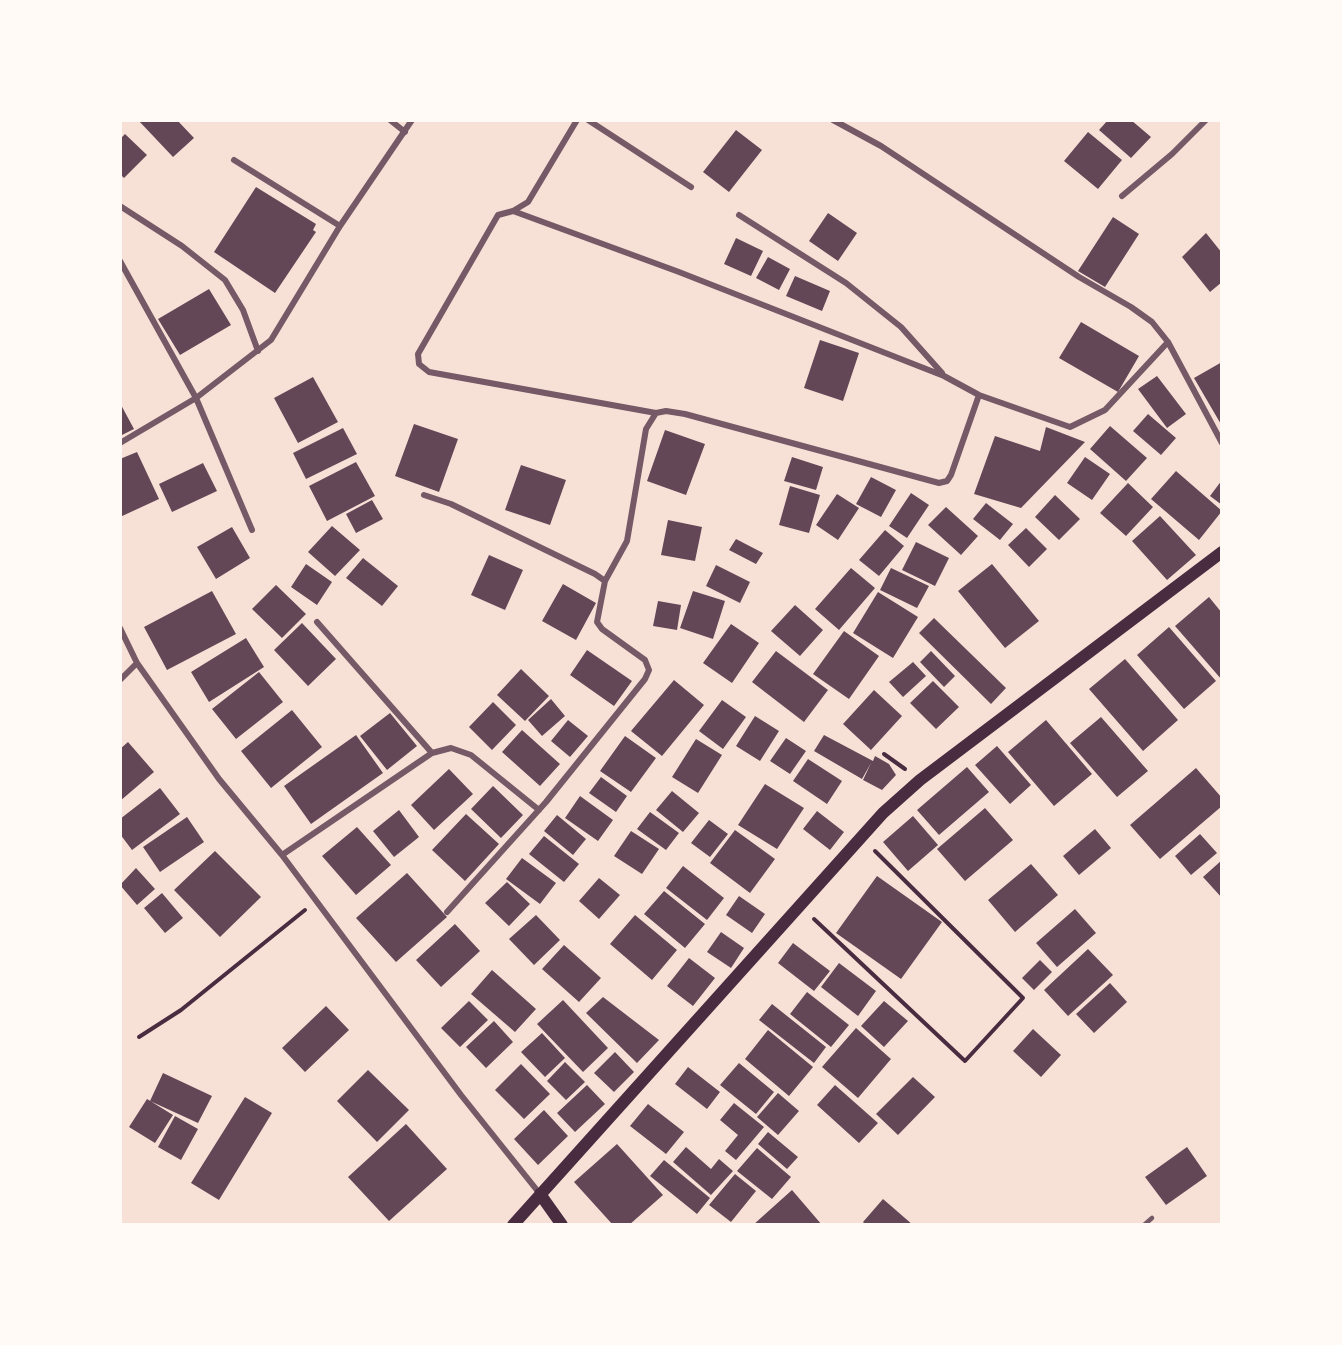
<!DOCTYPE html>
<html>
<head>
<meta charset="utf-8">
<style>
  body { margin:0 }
  #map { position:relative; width:1342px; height:1345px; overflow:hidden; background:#f7e1d7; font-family:"PT Serif",serif }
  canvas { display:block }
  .frame { position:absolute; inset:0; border:122px solid #fffaf5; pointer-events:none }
</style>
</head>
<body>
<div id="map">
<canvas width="1342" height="1345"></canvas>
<div class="frame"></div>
</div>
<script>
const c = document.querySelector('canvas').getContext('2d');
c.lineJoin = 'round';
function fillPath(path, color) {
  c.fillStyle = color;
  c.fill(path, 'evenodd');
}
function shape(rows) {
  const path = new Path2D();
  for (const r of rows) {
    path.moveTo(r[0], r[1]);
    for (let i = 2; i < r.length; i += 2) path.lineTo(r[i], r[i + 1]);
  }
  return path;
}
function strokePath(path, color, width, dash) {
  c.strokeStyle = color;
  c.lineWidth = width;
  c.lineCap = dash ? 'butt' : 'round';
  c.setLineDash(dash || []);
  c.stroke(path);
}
const building = shape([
  [138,120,177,120,194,138,173,157],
  [1108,120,1131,120,1151,137,1131,158,1099,130],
  [736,130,762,150,729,192,703,172],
  [1088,132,1122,160,1098,189,1064,161],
  [125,134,147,155,124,178,120,174,120,139],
  [256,187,316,224,313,230,316,232,275,293,214,252],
  [828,213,857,233,838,261,809,241],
  [1113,217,1139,234,1105,287,1078,271],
  [1206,233,1222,253,1222,282,1210,292,1182,257],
  [736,238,763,251,751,276,724,264],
  [768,257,790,269,779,290,756,278],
  [795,276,830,291,822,311,786,296],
  [209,289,231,325,180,355,158,319],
  [1081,322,1139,356,1118,392,1059,358],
  [820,340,859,353,843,401,804,388],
  [1222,362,1222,426,1194,378],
  [1157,376,1186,414,1167,428,1138,389],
  [313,377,338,422,298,443,274,398],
  [120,403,134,429,120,436],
  [1148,414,1176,438,1161,455,1133,431],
  [414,424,458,439,439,492,395,476],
  [1110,426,1147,458,1126,481,1090,449],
  [1046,427,1085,442,1021,508,974,494,995,436,1040,451],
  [343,428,357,454,306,479,293,453],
  [665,430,705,444,686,495,647,481],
  [137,452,159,499,120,517,120,459],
  [792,457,823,467,816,490,784,481],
  [1085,457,1110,474,1092,500,1067,483],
  [356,462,375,496,327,521,309,486],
  [203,463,217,491,172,512,159,484],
  [521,465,566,480,550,525,505,510],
  [1176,471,1222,511,1199,540,1151,499],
  [871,477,896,490,881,517,856,504],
  [1222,480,1222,505,1210,496],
  [1128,483,1153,507,1126,536,1100,513],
  [790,486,820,495,809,533,779,525],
  [911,493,929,505,907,538,889,526],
  [837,494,859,508,838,540,816,525],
  [1055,495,1080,519,1059,540,1035,517],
  [372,500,383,519,356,533,346,514],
  [986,503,1013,524,1000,540,973,519],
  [946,507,978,536,961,555,928,525],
  [1160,516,1196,555,1167,580,1132,541],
  [668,520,702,527,695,561,661,555],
  [332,526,360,550,335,576,308,552],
  [232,527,250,558,216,579,197,547],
  [1026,528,1047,549,1029,567,1008,545],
  [885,530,904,546,879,576,859,560],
  [736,539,763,553,756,564,729,550],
  [916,542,949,558,935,586,902,570],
  [489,555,523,570,505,610,471,595],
  [363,558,398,586,382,606,346,578],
  [306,564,332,582,317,605,291,587],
  [992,564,1039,621,1005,648,958,591],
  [716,565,750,582,740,603,706,586],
  [851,568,875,588,839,630,815,609],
  [891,568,929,586,917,608,880,590],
  [563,584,596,603,576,640,542,621],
  [276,585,306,614,282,638,252,609],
  [212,591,236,634,167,670,144,627],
  [693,591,725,601,713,639,680,628],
  [878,592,918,617,893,658,853,633],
  [1209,597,1222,613,1222,680,1175,626],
  [658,601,681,605,677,630,653,626],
  [795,605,823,630,800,656,771,631],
  [934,618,1006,688,991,704,919,633],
  [302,623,336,659,308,686,274,650],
  [731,624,759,643,732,683,703,663],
  [1169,627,1216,681,1184,709,1137,655],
  [844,631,879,656,849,699,813,674],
  [246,638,264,667,209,702,191,672],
  [587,650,632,681,614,706,570,675],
  [776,651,828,690,804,722,752,682],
  [931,651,955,676,944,687,920,662],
  [1125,659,1178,720,1143,751,1089,689],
  [913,662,926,676,903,697,889,682],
  [521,669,549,696,525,721,497,695],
  [259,672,283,702,236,739,212,709],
  [674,680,704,705,662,756,631,731],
  [933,681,959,707,936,729,910,703],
  [874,690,902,716,871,750,843,724],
  [551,699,565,716,542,736,528,720],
  [722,700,746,717,723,749,699,731],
  [493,702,516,725,492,750,469,727],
  [292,710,322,747,271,788,241,751],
  [390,713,417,746,387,770,360,736],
  [755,716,779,731,760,761,736,746],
  [1101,717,1148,771,1117,797,1070,743],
  [568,720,588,736,570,757,551,741],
  [1046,720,1092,774,1054,806,1008,752],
  [522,730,560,764,540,786,502,752],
  [356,735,383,773,311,824,284,786],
  [824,735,873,761,875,756,889,764,896,775,882,790,863,780,871,763,862,779,814,751],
  [625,736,656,758,631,792,600,771],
  [786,738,806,751,790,774,770,761],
  [696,739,722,755,698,793,672,777],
  [128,742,154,772,120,801,120,749],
  [997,746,1031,785,1010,804,975,765],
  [808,759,842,781,827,804,793,781],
  [967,767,989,792,939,835,917,810],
  [1196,768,1222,798,1222,806,1160,859,1130,825],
  [449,769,473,794,434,830,411,805],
  [601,777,627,796,616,812,589,793],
  [765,784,804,808,777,849,738,825],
  [493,786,523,815,501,838,471,809],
  [160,788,180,814,132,850,120,834,120,819],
  [672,791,699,813,683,832,656,810],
  [580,796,613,820,598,841,565,818],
  [985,808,1013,840,965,881,937,849],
  [399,810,419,837,394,857,373,831],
  [817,811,844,832,830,850,803,829],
  [650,812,679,833,666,850,637,829],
  [466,814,499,844,465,881,432,850],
  [557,815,586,839,573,855,544,831],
  [913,816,938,845,908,871,883,842],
  [187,817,204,842,160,872,143,847],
  [709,820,728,834,710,857,691,843],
  [357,827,391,865,356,895,322,856],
  [1095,829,1111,848,1079,875,1063,856],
  [735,830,775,859,750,893,710,863],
  [631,831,659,849,642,874,614,856],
  [1200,834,1217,853,1191,875,1175,856],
  [544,836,579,864,564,882,529,854],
  [215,851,261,897,220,937,174,890],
  [522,858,556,883,540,904,506,879],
  [1222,860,1222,898,1203,877],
  [1031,864,1058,895,1015,932,988,900],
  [683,866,724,898,707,920,666,888],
  [136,868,155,889,137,905,120,885],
  [407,873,447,917,396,962,356,918],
  [877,876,942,922,901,979,836,933],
  [599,878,620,895,599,919,579,901],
  [507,882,530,904,509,926,485,903],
  [664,891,705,924,685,948,644,914],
  [162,893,183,918,165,933,144,908],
  [739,896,765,914,752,933,726,915],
  [1075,909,1096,933,1057,967,1036,943],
  [536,915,560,940,534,965,509,939],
  [635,915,677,950,652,980,610,944],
  [455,924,480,951,441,987,416,960],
  [721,932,744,948,731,968,707,952],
  [793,943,830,971,814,991,778,963],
  [564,945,601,978,579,1002,542,969],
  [1088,949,1113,975,1068,1016,1044,990],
  [689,958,715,978,693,1006,667,986],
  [1040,960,1052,972,1034,990,1022,978],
  [839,963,876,991,858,1016,821,987],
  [492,970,536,1009,515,1032,471,994],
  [1110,983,1127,1002,1094,1033,1076,1014],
  [807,992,849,1025,831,1047,790,1014],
  [603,997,659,1040,637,1063,586,1013],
  [563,1000,608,1048,583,1072,537,1024],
  [469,1001,488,1020,460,1047,441,1028],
  [884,1001,908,1021,884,1047,861,1026],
  [772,1004,826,1047,814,1063,759,1020],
  [326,1006,349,1030,305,1072,282,1048],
  [494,1021,513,1042,486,1068,466,1047],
  [856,1028,891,1059,858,1098,822,1067],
  [1033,1029,1061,1055,1041,1077,1013,1051],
  [768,1030,813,1067,789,1096,745,1059],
  [542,1033,565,1058,545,1077,521,1052],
  [615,1052,634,1072,614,1092,594,1073],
  [565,1062,585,1082,566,1100,547,1081],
  [739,1063,774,1092,756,1114,720,1085],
  [521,1064,550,1094,524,1119,495,1090],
  [688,1067,720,1092,707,1109,675,1084],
  [368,1070,409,1110,377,1142,337,1101],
  [163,1073,212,1096,198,1123,150,1101],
  [913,1077,935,1097,898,1135,876,1114],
  [587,1085,605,1104,575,1132,557,1113],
  [835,1085,878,1123,859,1143,817,1105],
  [778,1093,799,1111,778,1135,757,1117],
  [245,1097,272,1113,219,1200,191,1183],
  [147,1099,173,1115,155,1143,129,1127],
  [734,1103,764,1127,736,1160,725,1151,738,1135,720,1120],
  [648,1104,684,1132,666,1154,630,1126],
  [544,1110,568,1136,538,1165,514,1139],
  [175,1116,198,1129,181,1160,158,1147],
  [406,1124,447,1169,389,1221,348,1177],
  [768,1132,798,1157,787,1169,758,1144],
  [617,1144,663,1195,629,1225,613,1225,574,1182],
  [686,1147,711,1169,719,1159,733,1171,711,1195,673,1162],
  [1187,1147,1207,1176,1166,1205,1145,1177],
  [757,1148,791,1177,772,1199,737,1171],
  [664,1160,710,1198,697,1214,650,1176],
  [735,1174,756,1191,731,1222,709,1205],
  [792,1190,822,1225,753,1225],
  [883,1199,913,1225,866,1225,863,1222]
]);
const path = shape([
  [884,754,905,769],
  [814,919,965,1061,1023,998,875,851],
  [139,1037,181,1010,305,910]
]);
const service = shape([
  [1144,1225,1152,1218]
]);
const minor = shape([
  [390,120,405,132],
  [577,120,528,202,513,211,498,215,418,354,419,364,429,372,656,413],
  [588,120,691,187],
  [833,120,881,146,1079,277,1131,307,1152,322,1168,342],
  [234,160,340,226],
  [1122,196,1172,154,1206,120],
  [120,206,182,246,225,280,243,310,258,351],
  [513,211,679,272,944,376,979,395,1070,427,1105,410,1168,342,1222,443],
  [739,215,846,283,901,327,942,373],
  [120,261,196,398,252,530],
  [120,443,196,398,271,340,340,226,412,120],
  [424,495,451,504,595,574,605,581,597,622,602,629,645,660,649,670,645,679,546,802,447,912],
  [605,581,627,541,646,429,656,413,666,411,685,414,939,483,947,481,951,475,979,395],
  [317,622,432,753],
  [120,628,137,663,219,779,282,855,461,1095,540,1194],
  [120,680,137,663],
  [282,855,432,753,451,748,471,755,539,810]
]);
const secondary = shape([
  [540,1194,562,1225],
  [513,1225,883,813,920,780,1222,552]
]);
fillPath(building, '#644757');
strokePath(path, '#4a2c40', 4);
strokePath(service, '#755966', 4.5);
strokePath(minor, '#755966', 6);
strokePath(secondary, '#4a2c40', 12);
</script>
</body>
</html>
